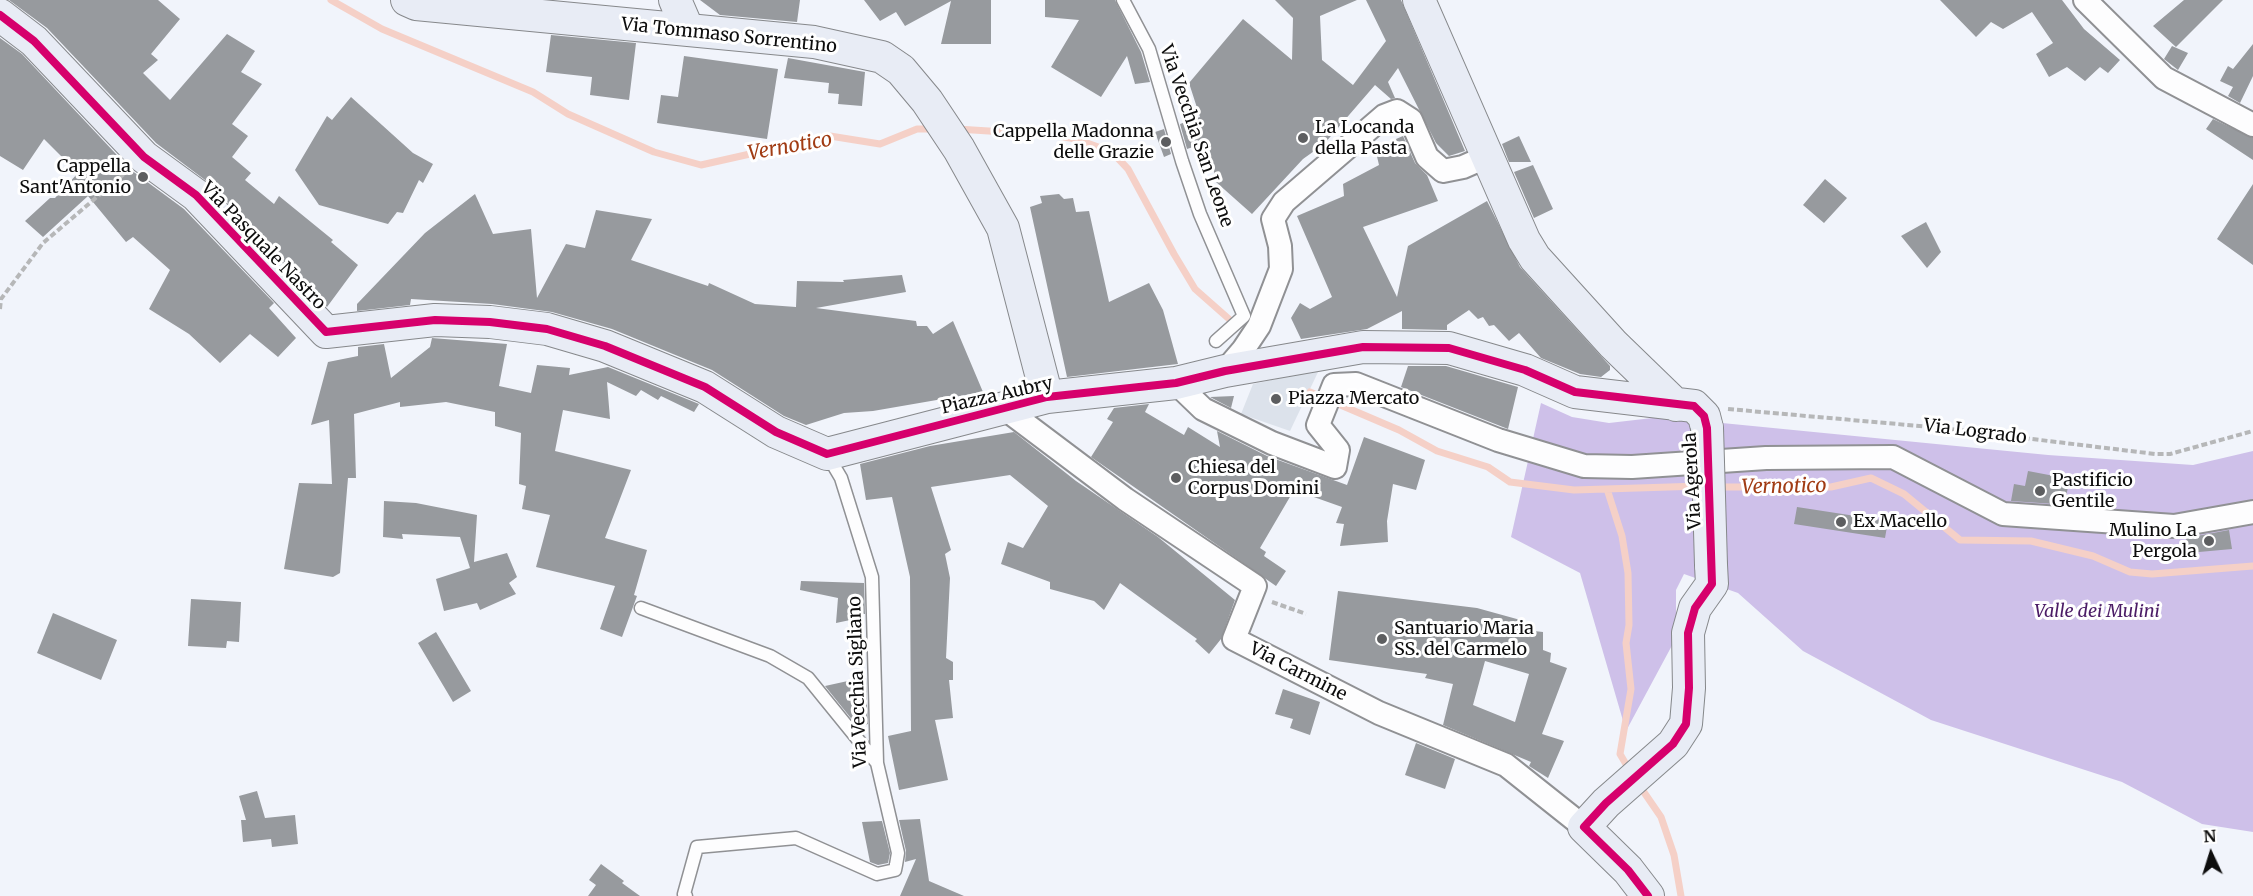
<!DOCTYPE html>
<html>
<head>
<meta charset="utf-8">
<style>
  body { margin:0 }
  #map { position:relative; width:2253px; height:896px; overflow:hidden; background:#f1f4fb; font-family:Merriweather,serif }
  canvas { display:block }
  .north { position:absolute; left:2181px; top:824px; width:60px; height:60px; -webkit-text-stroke:4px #fff; paint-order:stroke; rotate:356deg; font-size:16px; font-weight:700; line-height:24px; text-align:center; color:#0d0d0d }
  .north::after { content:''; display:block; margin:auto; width:21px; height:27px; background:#0d0d0d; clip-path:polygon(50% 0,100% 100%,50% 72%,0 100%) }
</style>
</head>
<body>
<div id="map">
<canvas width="2253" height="896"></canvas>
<div class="north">N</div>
</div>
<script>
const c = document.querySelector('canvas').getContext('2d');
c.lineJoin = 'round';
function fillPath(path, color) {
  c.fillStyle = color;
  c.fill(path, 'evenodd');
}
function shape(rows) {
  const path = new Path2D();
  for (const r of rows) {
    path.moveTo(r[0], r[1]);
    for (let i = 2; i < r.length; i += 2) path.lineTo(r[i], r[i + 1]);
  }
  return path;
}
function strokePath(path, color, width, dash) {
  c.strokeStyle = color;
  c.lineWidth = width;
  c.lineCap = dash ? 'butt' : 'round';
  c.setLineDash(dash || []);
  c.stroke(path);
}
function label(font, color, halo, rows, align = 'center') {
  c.font = font + ' Merriweather,serif';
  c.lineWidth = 6;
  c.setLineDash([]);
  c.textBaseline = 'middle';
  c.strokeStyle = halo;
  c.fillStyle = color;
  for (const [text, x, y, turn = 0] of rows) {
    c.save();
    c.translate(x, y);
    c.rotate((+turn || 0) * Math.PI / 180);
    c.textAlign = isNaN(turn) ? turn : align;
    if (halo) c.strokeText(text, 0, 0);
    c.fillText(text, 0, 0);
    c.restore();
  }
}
const forest = shape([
  [1541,403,1572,417,1609,423,1661,417,2048,455,2193,465,2253,451,2253,832,2202,824,2122,782,1931,720,1803,651,1738,593,1684,574,1676,590,1676,638,1626,731,1580,573,1511,537]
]);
const plaza = shape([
  [1319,370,1290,431,1241,414,1253,384]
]);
const stream = shape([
  [331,0,382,29,533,92,568,114,654,152,701,165,830,136,880,144,917,129,934,129],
  [957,129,1052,135,1076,139,1112,152,1128,169,1174,254,1195,289,1229,319],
  [1310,392,1399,430,1437,451,1488,467,1510,482,1574,490,1701,486],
  [1715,487,1831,487,1871,478,1904,494,1960,540,2031,541,2093,556,2130,572,2152,574,2253,566],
  [1607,489,1622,536,1628,573,1629,625,1626,643,1631,689,1620,754,1630,771],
  [1639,785,1661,817,1674,855,1681,896]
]);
const building = shape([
  [9,0,158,0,180,19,151,54,158,60,143,73,170,100,227,34,255,51,241,72,262,84,232,124,248,136,232,157,251,173,245,180,274,204,279,196,333,240,331,242,358,265,327,307,209,183,156,143,47,28],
  [700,0,800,0,797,22,720,15],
  [864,0,991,0,991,44,941,44,951,1,905,26,896,12,880,21],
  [1045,0,1115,0,1141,52,1150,82,1135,84,1127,56,1101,97,1051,67,1079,20,1045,17],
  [1275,0,1357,0,1320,16,1322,60,1353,85,1386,41,1366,0,1401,0,1465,151,1449,156,1436,143,1398,68,1388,82,1395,98,1391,99,1375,85,1324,144,1303,159,1252,214,1216,182,1208,142,1187,149,1180,124,1200,117,1189,83,1243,19,1292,60,1293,18],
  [1940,0,2062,0,2084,29,2120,60,2108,73,2100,67,2085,81,2067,67,2049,77,2036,54,2053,43,2032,12,2003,29,1991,22,1976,37],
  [2184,0,2223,0,2176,47,2153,26],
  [551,35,636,43,629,100,590,95,592,77,546,72],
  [0,38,22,54,131,170,184,209,274,303,269,308,296,338,278,357,250,334,220,363,189,334,149,309,170,270,133,237,126,242,88,196,43,237,25,221,50,198,55,198,78,173,44,139,23,170,0,156],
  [2253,44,2253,76,2240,103,2228,96,2233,87,2220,81,2228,66,2233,69],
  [2172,46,2188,53,2178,70,2164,59],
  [684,56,778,69,767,139,657,123,661,95,678,97],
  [788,58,865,72,862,106,838,104,839,94,828,93,829,83,784,78],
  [351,97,413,153,433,164,423,183,419,180,403,213,397,212,388,224,319,205,295,170,327,116,332,120],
  [2213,119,2253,138,2253,160,2206,129],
  [1164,129,1171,154,1164,157,1155,132],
  [1403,136,1415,163,1427,175,1438,201,1363,227,1397,297,1408,246,1487,201,1520,267,1610,366,1610,370,1601,377,1580,374,1541,358,1519,333,1509,341,1494,325,1489,326,1483,317,1478,319,1469,310,1447,325,1447,330,1402,329,1402,311,1367,329,1301,339,1291,318,1300,303,1310,309,1332,297,1297,216,1344,196,1343,184,1379,165,1375,148],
  [1519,136,1531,162,1509,162,1502,144],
  [1533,165,1553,209,1534,218,1514,172],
  [1825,179,1847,198,1824,223,1803,205],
  [2253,184,2253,265,2217,239],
  [475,194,493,234,531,229,537,298,566,244,585,248,596,210,652,219,631,260,708,286,709,283,755,304,796,307,797,281,844,282,843,280,902,275,906,292,816,308,916,321,917,326,927,326,933,334,953,321,983,392,873,411,844,413,806,425,784,416,712,370,612,329,552,312,492,304,411,299,410,305,357,311,357,304,425,233],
  [1059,194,1064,199,1073,198,1076,212,1089,211,1109,302,1149,283,1163,310,1178,364,1067,377,1030,207,1042,203,1040,196],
  [1926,222,1941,252,1927,268,1901,236],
  [432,338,507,344,499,386,531,393,537,365,570,368,569,375,608,367,699,404,694,412,661,396,658,400,641,390,636,396,607,382,610,419,563,410,555,451,631,470,605,538,647,550,634,595,637,596,622,637,600,629,615,586,536,567,550,515,522,509,526,486,519,484,521,433,495,426,495,412,446,402,400,407,400,402,354,414,356,478,348,478,340,573,333,577,284,569,299,483,332,484,329,420,311,425,328,362,358,356,358,347,384,344,391,378,430,347],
  [1408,366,1446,366,1518,387,1508,429,1401,387],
  [1234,396,1231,408,1210,397],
  [1149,404,1145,412,1184,435,1188,427,1220,447,1217,431,1267,456,1347,485,1364,437,1425,460,1416,490,1393,484,1387,521,1388,542,1340,546,1344,524,1336,523,1342,507,1294,490,1260,548,1266,552,1264,556,1286,571,1276,586,1091,457,1113,422,1107,419,1114,408],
  [1014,432,1076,481,1158,537,1235,600,1221,639,1209,654,1195,641,1197,639,1120,583,1104,610,1094,601,1050,589,1050,582,1001,564,1008,542,1023,548,1048,506,1010,475,931,487,951,550,945,554,950,578,946,658,953,662,953,680,949,680,953,718,935,720,948,780,899,790,888,736,911,731,910,577,892,497,866,500,860,464,930,446],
  [2028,471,2070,479,2066,496,2085,500,2084,506,2011,501,2014,484,2025,486],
  [384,501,416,503,477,515,474,562,507,553,517,577,509,583,516,594,480,610,477,603,444,611,436,579,470,568,460,537,402,534,403,539,383,537],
  [1797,507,1888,521,1885,538,1794,524],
  [2229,530,2232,549,2188,553,2186,538],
  [801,581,864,583,865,614,854,614,855,619,836,623,838,598,800,590],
  [1338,591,1477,608,1524,621,1525,630,1543,632,1543,650,1551,653,1550,662,1567,668,1542,734,1564,741,1548,778,1529,766,1531,762,1443,725,1453,684,1425,678,1427,674,1329,660],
  [1485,661,1529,674,1515,722,1473,705],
  [191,599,241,602,239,642,227,641,226,648,188,646],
  [53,613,117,640,101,680,37,653],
  [436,632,471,691,453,702,418,643],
  [866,677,868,724,858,727,825,686],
  [1283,689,1320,702,1310,735,1290,728,1293,719,1275,714],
  [1416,743,1455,759,1445,789,1405,775],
  [257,791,265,818,295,815,298,844,272,847,271,839,243,842,241,820,246,820,239,796],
  [920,819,929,881,964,896,900,896,916,859,905,862,906,851,899,820],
  [882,821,890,853,888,863,878,865,870,862,862,822],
  [601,864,624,881,622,883,640,896,588,896,596,885,589,880]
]);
const path = shape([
  [0,309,1,299,43,243,125,173],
  [1728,409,1942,428,2155,454,2170,454,2253,431],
  [1272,602,1306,614]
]);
const lane = shape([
  [1123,0,1149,49,1182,161,1200,214,1244,316,1216,341],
  [641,608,770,656,808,678,877,763],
  [686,896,684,894,697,847,796,838,877,874,895,870,896,865,898,853,877,763,872,577,841,478,828,456]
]);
const street = shape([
  [2085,0,2164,78,2253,125],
  [1225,371,1243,350,1259,326,1281,269,1280,246,1273,219,1284,202,1384,116,1397,111,1411,120,1427,157,1443,171,1463,167,1488,156],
  [1176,383,1203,409,1272,443,1335,467,1338,450,1318,425,1334,385,1356,384,1498,440,1584,466,1632,467,1766,458,1893,457,2003,514,2174,526,2253,512],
  [1004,408,1125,499,1255,586,1234,639,1379,713,1506,765,1584,827]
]);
const secondary = shape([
  [407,0,416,4,814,42,882,57,901,70,927,101,959,149,1003,228,1047,397],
  [675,0,688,30],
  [1419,0,1524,240,1535,258,1613,344,1676,405],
  [0,15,34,41,144,157,196,195,326,332,435,320,490,322,547,329,605,346,705,387,776,432,827,454,1047,397,1176,383,1225,371,1363,347,1449,348,1525,370,1575,392,1694,406,1704,416,1707,428],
  [1648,896,1628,870,1584,827,1606,803,1673,744,1686,724,1689,688,1688,633,1695,608,1712,584,1711,565]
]);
const secondaryBridge = shape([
  [1707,428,1711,565]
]);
const cycleway = shape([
  [0,15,34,41,144,157,196,195,326,332,435,320,490,322,547,329,605,346,705,387,776,432,827,454,1047,397,1176,383,1225,371,1363,347,1449,348,1525,370,1575,392,1694,406,1704,416,1707,428,1712,584,1695,608,1688,633,1689,688,1686,724,1673,744,1606,803,1584,827,1628,870,1648,896]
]);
const markers = [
  [1303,138,6,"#5d5e60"],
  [1166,142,6,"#5d5e60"],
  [143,177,6,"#5d5e60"],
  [1276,399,6,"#5d5e60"],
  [1176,478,6,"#5d5e60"],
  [2040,491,6,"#5d5e60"],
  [1841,522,6,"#5d5e60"],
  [2209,541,6,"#5d5e60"],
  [1382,639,6,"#5d5e60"]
];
const streetNames = [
  ["Via Tommaso Sorrentino",729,36,6],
  ["Via Vecchia San Leone",1196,136,71],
  ["Via Pasquale Nastro",263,246,46],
  ["Piazza Aubry",997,396,-13],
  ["Via Logrado",1975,432,7],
  ["Via Agerola",1693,481,-93],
  ["Via Carmine",1298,672,27],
  ["Via Vecchia Sigliano",858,682,-92]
];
const poiNames = [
  ["La Locanda",1315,128],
  ["della Pasta",1315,149],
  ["Cappella Madonna",1154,132,"right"],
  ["delle Grazie",1154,153,"right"],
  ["Cappella",131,167,"right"],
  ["Sant'Antonio",131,188,"right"],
  ["Piazza Mercato",1288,399],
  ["Chiesa del",1188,468],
  ["Corpus Domini",1188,489],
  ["Pastificio",2052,481],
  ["Gentile",2052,502],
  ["Ex Macello",1853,522],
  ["Mulino La",2197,531,"right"],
  ["Pergola",2197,552,"right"],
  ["Santuario Maria",1394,629],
  ["SS. del Carmelo",1394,650]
];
const parkNames = [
  ["Valle dei Mulini",2097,612]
];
const waterNames = [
  ["Vernotico",790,147,-10],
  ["Vernotico",1784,487,-1]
];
fillPath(forest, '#cec0e9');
fillPath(plaza, '#dce2eb');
strokePath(stream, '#f5d0c7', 7);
fillPath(building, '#979a9e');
strokePath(lane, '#909194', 15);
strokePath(street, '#909194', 26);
strokePath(secondary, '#86888b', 34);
strokePath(path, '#b6b7b8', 4, [6, 3]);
strokePath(lane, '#fdfdfe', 12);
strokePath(street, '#fdfdfe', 22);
strokePath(secondary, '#e8ecf5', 32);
strokePath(secondaryBridge, '#86888b', 34, []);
strokePath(secondaryBridge, '#e8ecf5', 32);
strokePath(cycleway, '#d6006c', 8);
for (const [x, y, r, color] of markers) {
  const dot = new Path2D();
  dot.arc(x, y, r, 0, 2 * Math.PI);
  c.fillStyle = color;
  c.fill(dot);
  strokePath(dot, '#fff', 2);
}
label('18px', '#0d0d0d', '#fff', streetNames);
label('18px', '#0d0d0d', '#fff', poiNames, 'left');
label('italic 18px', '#4b1c66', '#fff', parkNames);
label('italic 20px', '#a13c14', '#fff', waterNames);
</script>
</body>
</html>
